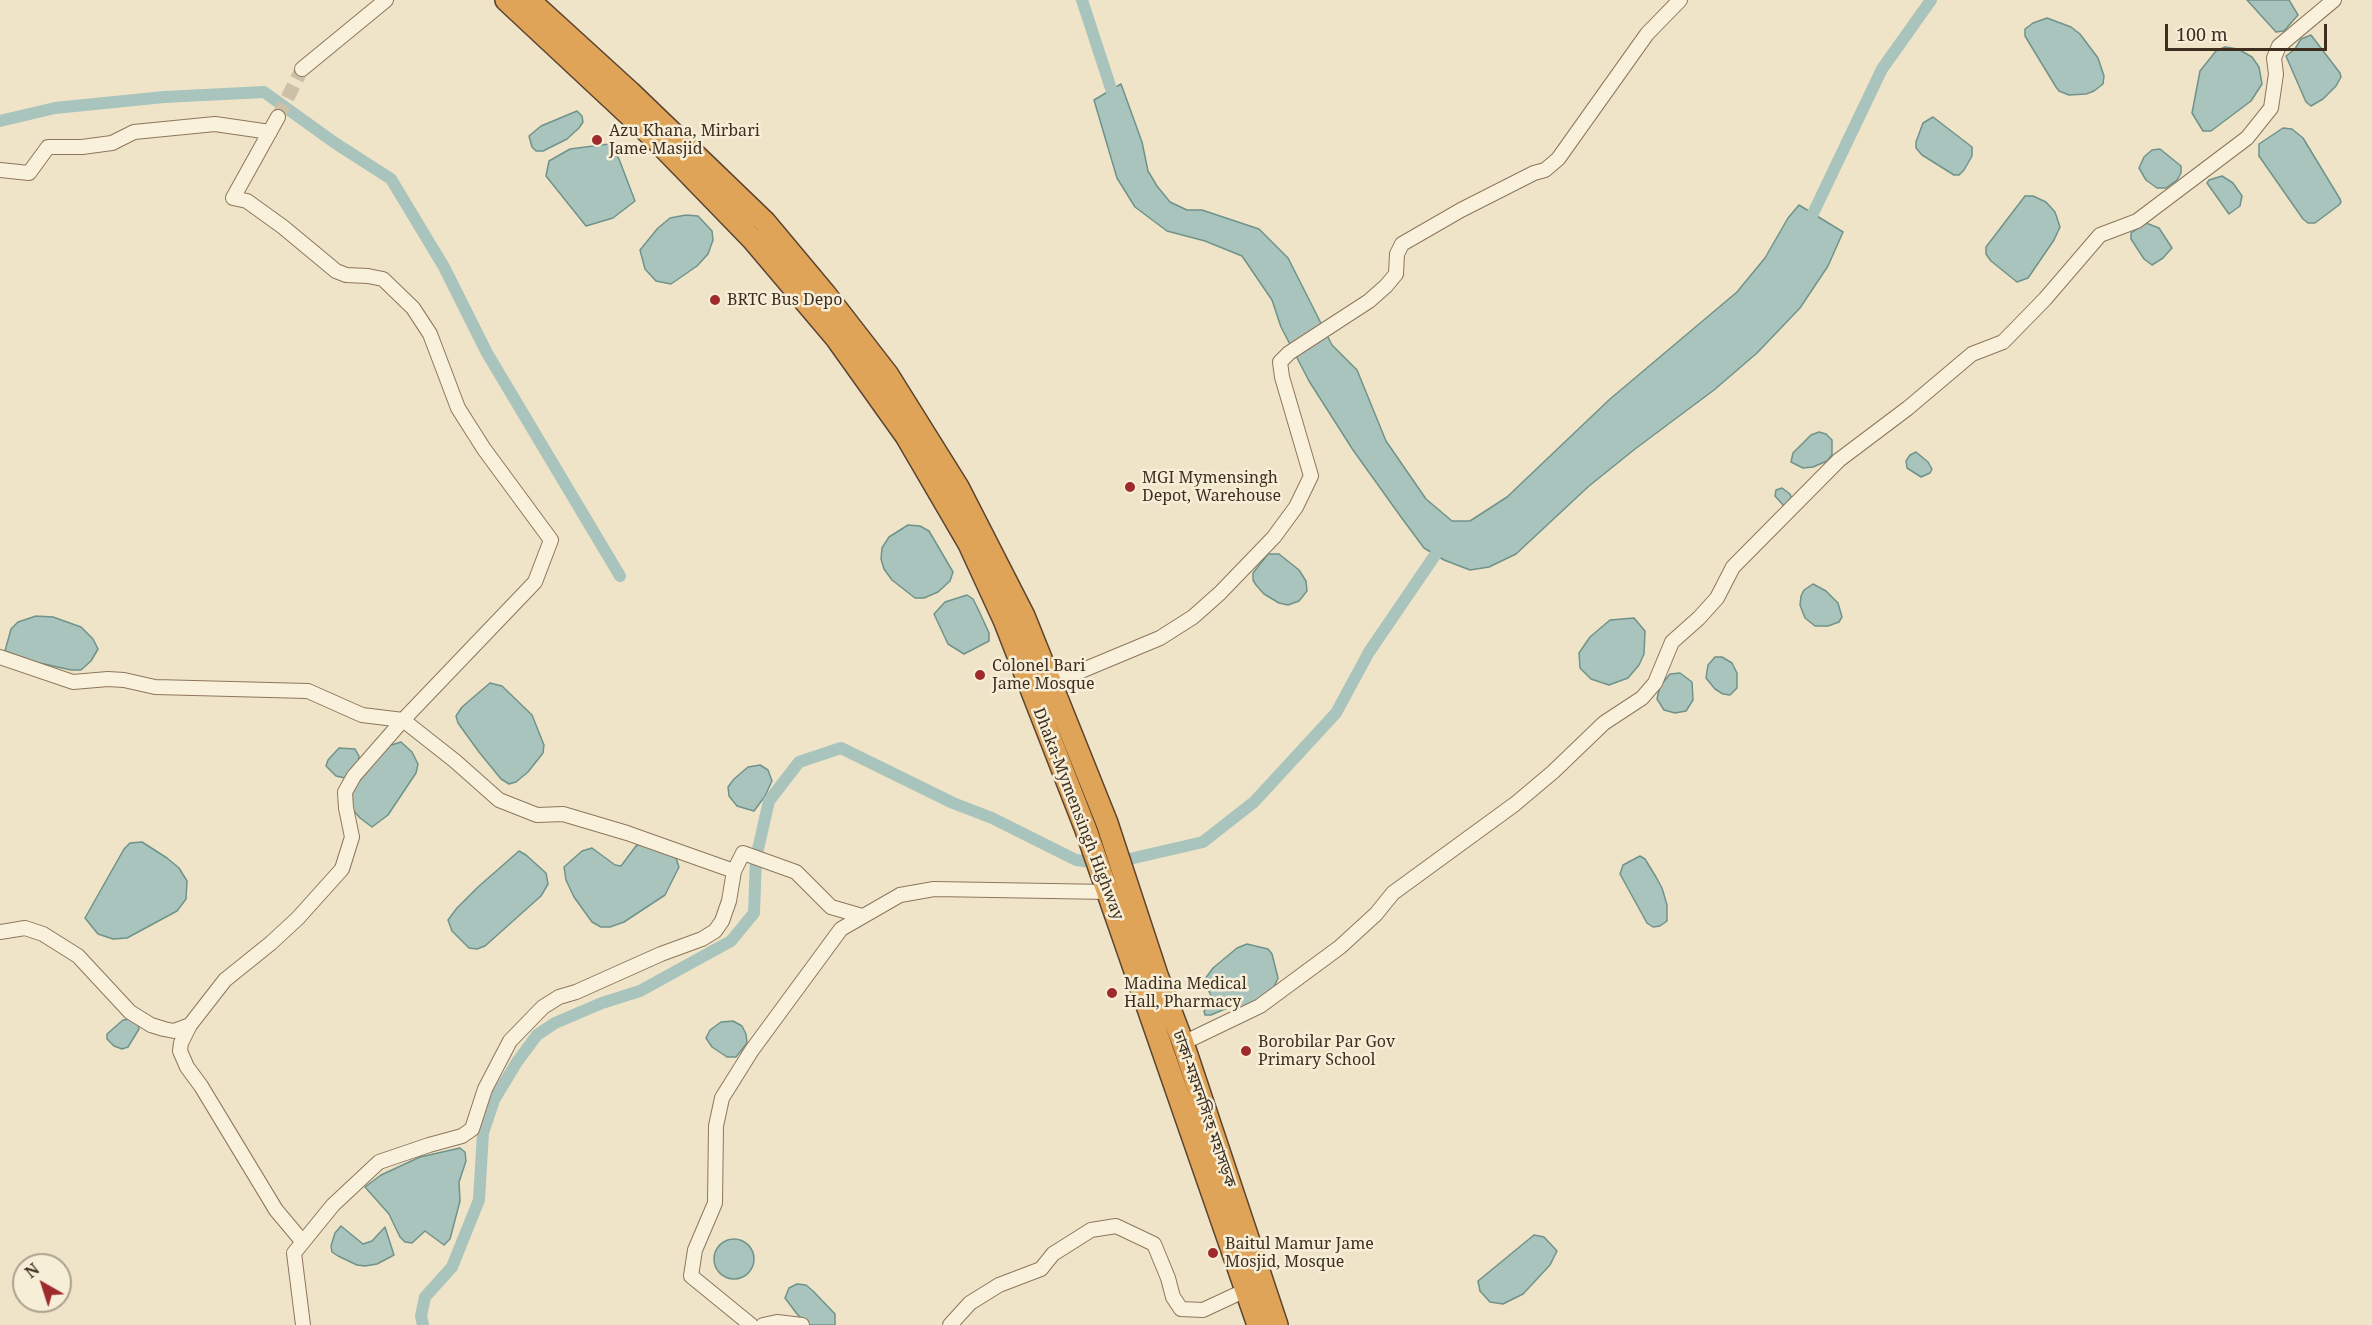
<!DOCTYPE html>
<html>
<head>
<meta charset="utf-8">
<style>
  body { margin:0 }
  #map { position:relative; width:2372px; height:1325px; overflow:hidden; background:#f0e4c8; font-family:"Noto Serif",serif }
  canvas { display:block }
  .north { position:absolute; left:12px; top:1253px; width:60px; height:60px; box-sizing:border-box; background:#f7eed8; border:2px solid #ada18e; border-radius:50%; rotate:321deg; font-size:16px; font-weight:700; line-height:24px; text-align:center; color:#3d2e20 }
  .north::after { content:''; display:block; margin:auto; width:21px; height:27px; background:#9e2a2b; clip-path:polygon(50% 0,100% 100%,50% 72%,0 100%) }
  .scale { position:absolute; left:2165px; top:24px; width:162px; height:27px; box-sizing:border-box; border:3px solid #3d2e20; border-top:0; padding-left:8px; font-size:18px; line-height:21px; white-space:nowrap; color:#3d2e20; -webkit-text-stroke:4px #f7eed8; paint-order:stroke }
</style>
</head>
<body>
<div id="map">
<canvas width="2372" height="1325"></canvas>
<div class="north">N</div>
<div class="scale">100 m</div>
</div>
<script>
const c = document.querySelector('canvas').getContext('2d');
c.lineJoin = 'round';
function fillPath(path, color) {
  c.fillStyle = color;
  c.fill(path, 'evenodd');
}
function shape(rows) {
  const path = new Path2D();
  for (const r of rows) {
    if (r.length === 3) {
      path.moveTo(r[0] + r[2], r[1]);
      path.arc(r[0], r[1], r[2], 0, 2 * Math.PI);
      continue;
    }
    path.moveTo(r[0], r[1]);
    for (let i = 2; i < r.length; i += 2) path.lineTo(r[i], r[i + 1]);
  }
  return path;
}
function strokePath(path, color, width, dash) {
  c.strokeStyle = color;
  c.lineWidth = width;
  c.lineCap = dash ? 'butt' : 'round';
  c.setLineDash(dash || []);
  c.stroke(path);
}
function label(font, color, halo, rows, align = 'center') {
  c.font = font + ' "Noto Serif","Noto Sans Bengali",serif';
  c.lineWidth = 5;
  c.setLineDash([]);
  c.textBaseline = 'middle';
  c.strokeStyle = halo;
  c.fillStyle = color;
  for (const [text, x, y, turn = 0] of rows) {
    c.save();
    c.translate(x, y);
    c.rotate((+turn || 0) * Math.PI / 180);
    c.textAlign = isNaN(turn) ? turn : align;
    if (halo) c.strokeText(text, 0, 0);
    c.fillText(text, 0, 0);
    c.restore();
  }
}
const water = shape([
  [2247,0,2289,0,2298,15,2284,31,2276,32,2247,0],
  [2047,18,2071,27,2080,34,2098,58,2104,76,2103,84,2094,91,2086,94,2069,95,2059,91,2056,87,2025,36,2025,29,2033,23,2047,18],
  [2311,35,2340,73,2341,77,2336,86,2323,99,2311,106,2306,102,2286,56,2295,49,2301,39,2311,35],
  [2225,47,2238,49,2252,57,2259,67,2262,84,2251,101,2211,131,2203,131,2192,113,2200,71,2216,51,2225,47],
  [1121,84,1142,142,1148,171,1157,186,1170,202,1187,210,1202,210,1259,229,1288,258,1332,345,1357,370,1386,441,1426,499,1452,521,1470,521,1507,497,1610,399,1737,292,1765,258,1788,218,1799,205,1843,232,1828,266,1800,308,1757,353,1714,390,1635,449,1589,486,1516,554,1489,567,1470,570,1444,560,1424,548,1401,517,1353,450,1309,381,1281,327,1272,300,1242,256,1205,241,1167,231,1135,207,1117,178,1094,100,1121,84],
  [577,111,582,116,583,122,579,128,567,139,543,151,536,151,532,147,529,136,541,126,577,111],
  [1933,117,1972,147,1972,156,1964,170,1959,175,1954,175,1922,155,1916,148,1916,142,1923,123,1933,117],
  [2283,128,2292,129,2303,138,2340,199,2341,202,2339,205,2315,223,2308,223,2303,219,2259,156,2259,144,2283,128],
  [609,144,619,159,635,201,613,218,586,226,546,176,549,161,570,149,609,144],
  [2160,149,2181,166,2181,173,2177,180,2166,188,2157,188,2146,180,2139,168,2144,157,2152,150,2160,149],
  [2222,176,2233,183,2242,196,2240,206,2229,214,2207,183,2209,180,2222,176],
  [2025,196,2033,196,2046,202,2055,212,2060,227,2054,240,2028,278,2017,282,1991,261,1986,254,1986,247,2025,196],
  [686,215,698,216,712,231,713,240,708,254,697,266,671,284,656,281,645,269,640,250,658,228,670,218,686,215],
  [2146,223,2159,228,2172,248,2163,258,2152,265,2144,259,2131,239,2131,233,2146,223],
  [1819,432,1826,434,1832,440,1832,455,1827,461,1813,467,1803,468,1791,462,1793,453,1811,435,1819,432],
  [1916,452,1928,462,1932,469,1930,473,1921,477,1907,468,1906,461,1910,455,1916,452],
  [1782,488,1790,494,1792,499,1784,506,1775,496,1776,490,1782,488],
  [908,525,920,526,929,531,953,572,950,581,938,592,924,598,915,598,892,580,884,569,881,559,882,548,889,537,908,525],
  [1268,554,1279,554,1299,570,1306,581,1307,591,1299,601,1288,605,1279,603,1264,594,1256,585,1253,580,1253,573,1268,554],
  [1813,584,1826,591,1838,603,1842,617,1839,622,1828,626,1815,626,1805,618,1800,605,1801,596,1804,590,1813,584],
  [967,595,973,599,979,611,989,633,989,641,964,654,948,644,934,614,945,602,967,595],
  [36,616,53,617,81,627,93,639,98,649,91,661,81,670,71,670,35,662,5,651,11,629,18,622,36,616],
  [1634,618,1645,631,1644,654,1639,665,1628,678,1609,685,1591,679,1580,668,1579,653,1590,637,1610,620,1634,618],
  [1715,657,1722,657,1732,663,1737,673,1737,688,1730,695,1723,694,1715,689,1706,678,1708,665,1715,657],
  [1680,673,1692,682,1693,700,1686,711,1675,713,1664,710,1657,699,1660,686,1670,674,1680,673],
  [490,683,502,686,532,715,544,745,543,753,528,772,516,782,509,784,501,779,479,752,458,723,456,716,462,707,490,683],
  [401,742,412,752,418,764,416,773,388,815,372,827,360,818,353,810,350,801,352,790,388,746,401,742],
  [339,748,355,749,359,756,358,765,355,771,345,778,336,776,326,766,328,760,339,748],
  [760,765,768,770,772,781,765,796,754,811,737,806,729,796,728,787,734,779,748,767,760,765],
  [142,842,167,858,179,868,187,881,186,899,177,911,127,938,113,939,98,934,85,918,124,849,130,843,142,842],
  [642,843,676,858,679,867,665,895,624,922,610,927,601,927,592,922,574,897,566,880,564,867,582,851,592,848,615,865,621,866,636,846,642,843],
  [519,851,526,855,546,873,548,884,541,896,485,946,477,949,469,948,452,931,448,920,457,908,478,887,519,851],
  [1640,856,1645,859,1656,877,1662,888,1667,905,1667,921,1660,926,1653,927,1647,923,1620,874,1623,865,1640,856],
  [1247,944,1268,949,1272,954,1278,978,1273,989,1246,1008,1232,1006,1211,1015,1205,1015,1204,1011,1214,1001,1206,986,1205,979,1213,968,1237,948,1247,944],
  [130,1019,138,1024,139,1029,128,1047,122,1049,114,1046,107,1039,107,1034,123,1020,130,1019],
  [733,1021,742,1026,746,1034,747,1043,736,1057,727,1057,712,1047,706,1038,710,1030,721,1022,733,1021],
  [460,1148,465,1152,466,1161,459,1182,460,1201,450,1239,444,1245,425,1231,412,1243,405,1242,400,1237,389,1214,365,1187,381,1175,420,1157,460,1148],
  [341,1226,363,1244,372,1241,385,1227,394,1255,377,1264,365,1266,357,1265,338,1256,332,1252,331,1246,335,1233,341,1226],
  [1534,1235,1544,1237,1557,1251,1550,1265,1523,1294,1503,1304,1490,1302,1480,1291,1478,1281,1534,1235],
  [734,1259,20],
  [797,1284,806,1285,813,1291,835,1314,835,1325,808,1325,797,1314,785,1298,789,1288,797,1284]
]);
const canal = shape([
  [1082,0,1116,104],
  [0,121,55,108,164,97,264,92,335,143,391,179,444,267,487,353,620,576],
  [1807,226,1882,69,1931,0],
  [423,1325,421,1316,425,1297,452,1267,479,1200,483,1133,494,1100,517,1062,537,1035,555,1023,602,1003,640,991,731,941,754,913,756,858,769,801,799,762,841,748,953,803,992,818,1076,860,1108,864,1203,842,1254,802,1336,713,1369,652,1444,542]
]);
const minorTunnel = shape([
  [278,117,302,69]
]);
const minor = shape([
  [302,69,386,0],
  [0,170,29,173,48,147,82,147,112,143,134,132,215,124,270,132],
  [0,657,73,682,108,679,124,680,155,687,308,691,362,715,403,720,535,582,551,540,484,449,458,408,430,334,413,308,383,279,368,276,346,275,336,271,283,227,247,201,233,198,278,117],
  [1052,683,1160,638,1193,617,1220,593,1274,537,1296,507,1311,476,1282,377,1280,362,1289,353,1369,301,1386,286,1396,274,1397,254,1402,244,1461,210,1534,173,1545,170,1558,159,1647,34,1680,0],
  [0,932,25,928,43,934,78,956,130,1012,151,1025,164,1029,174,1031,190,1025,225,980,271,943,298,918,342,869,352,837,346,808,345,792,354,776,403,720,455,761,499,800,537,815,563,814,627,833,734,871],
  [190,1025,181,1043,180,1051,187,1067,201,1086,276,1210,302,1241],
  [1183,1043,1260,1006,1340,947,1376,914,1393,893,1515,804,1553,772,1604,723,1642,698,1655,683,1672,642,1699,618,1717,598,1733,567,1839,460,1908,408,1972,354,2003,342,2045,299,2100,235,2137,221,2247,138,2271,108,2276,74,2274,58,2279,46,2334,0],
  [303,1325,294,1253,333,1205,379,1162,429,1145,462,1136,472,1129,485,1089,510,1041,543,1007,559,997,576,992,661,954,702,939,715,931,722,921,729,901,734,871,743,853,796,872,831,907,862,916],
  [751,1325,691,1276,695,1250,715,1203,716,1126,722,1098,752,1050,841,929,900,895,934,889,1109,892],
  [763,1325,777,1322,802,1325],
  [950,1325,970,1303,999,1285,1041,1269,1053,1254,1091,1230,1116,1226,1154,1244,1168,1278,1173,1297,1181,1309,1203,1310,1246,1290]
]);
const highway = shape([
  [506,0,656,140,753,240,836,338,906,436,969,544,1004,620,1086,830,1258,1325],
  [529,0,630,92,765,222,826,295,888,375,958,487,1024,616,1107,823,1157,975,1183,1043,1277,1325]
]);
const markers = [
  [597,140,6,"#9e2a2b"],
  [715,300,6,"#9e2a2b"],
  [1130,487,6,"#9e2a2b"],
  [980,675,6,"#9e2a2b"],
  [1112,993,6,"#9e2a2b"],
  [1246,1051,6,"#9e2a2b"],
  [1213,1253,6,"#9e2a2b"]
];
const poiNames = [
  ["Azu Khana, Mirbari",609,131],
  ["Jame Masjid",609,149],
  ["BRTC Bus Depo",727,300],
  ["MGI Mymensingh",1142,478],
  ["Depot, Warehouse",1142,496],
  ["Colonel Bari",992,666],
  ["Jame Mosque",992,684],
  ["Madina Medical",1124,984],
  ["Hall, Pharmacy",1124,1002],
  ["Borobilar Par Gov",1258,1042],
  ["Primary School",1258,1060],
  ["Baitul Mamur Jame",1225,1244],
  ["Mosjid, Mosque",1225,1262]
];
const streetNames = [
  ["Dhaka-Mymensingh Highway",1078,814,69],
  ["ঢাকা-ময়মনসিংহ মহাসড়ক",1204,1109,71]
];
fillPath(water, '#a9c4bc');
strokePath(water, '#6f938a', 1.5);
strokePath(canal, '#a9c4bc', 12);
strokePath(minorTunnel, '#ccc0a6', 14, [14, 7]);
strokePath(minor, '#8d765c', 16);
strokePath(highway, '#5b4430', 24);
strokePath(minor, '#faf1dc', 14);
strokePath(highway, '#e0a458', 21);
for (const [x, y, r, color] of markers) {
  const dot = new Path2D();
  dot.arc(x, y, r, 0, 2 * Math.PI);
  c.fillStyle = color;
  c.fill(dot);
  strokePath(dot, '#f7eed8', 2);
}
label('16px', '#3d2e20', '#f7eed8', poiNames, 'left');
label('16px', '#3d2e20', '#f7eed8', streetNames);
</script>
</body>
</html>
